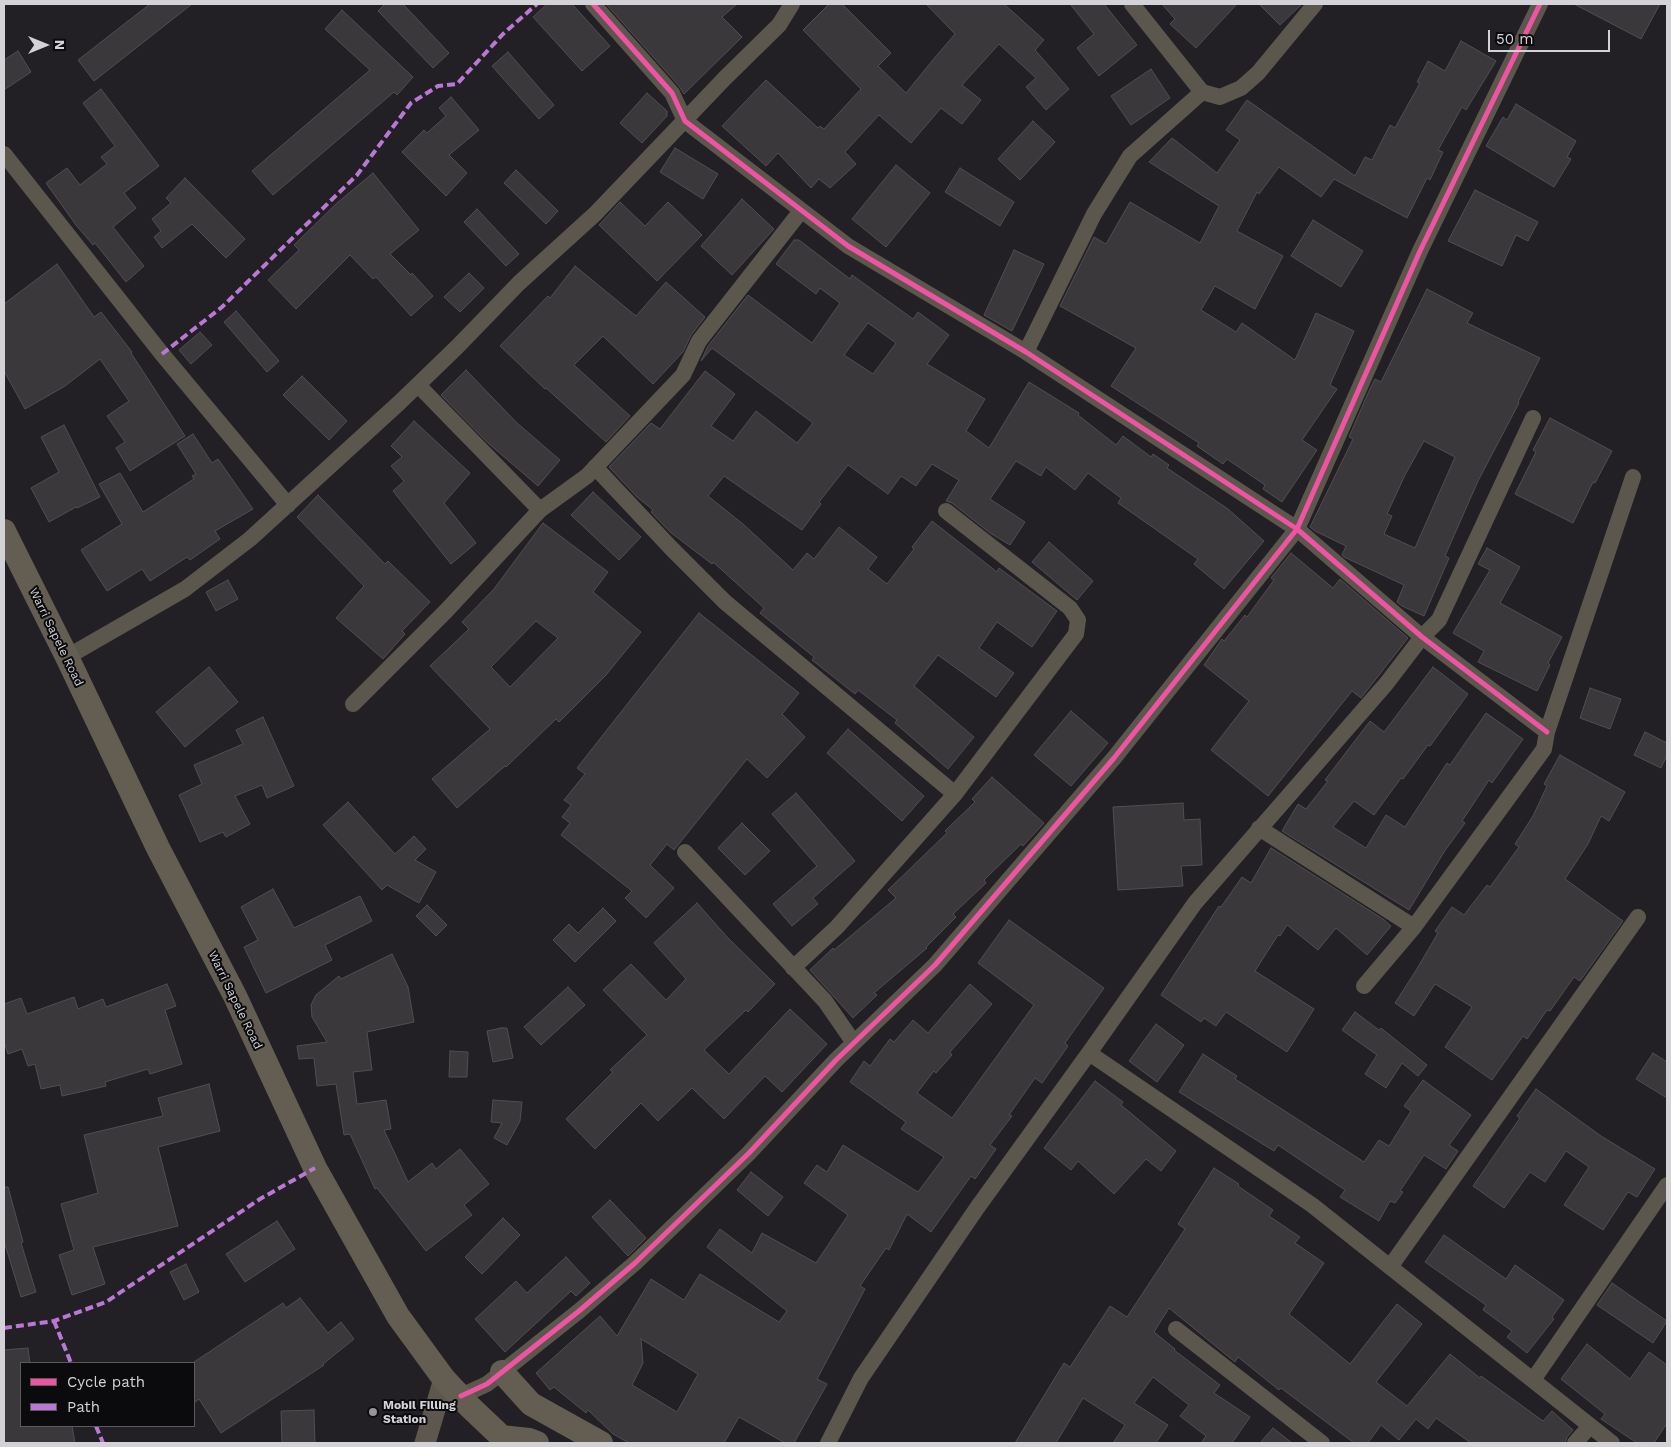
<!DOCTYPE html>
<html>
<head>
<meta charset="utf-8">
<style>
  body { margin:0 }
  #map { position:relative; width:1671px; height:1447px; overflow:hidden; background:#222024; font-family:"Work Sans",sans-serif }
  canvas { display:block }
  .frame { position:absolute; inset:0; border:5px solid #d3d2d6; pointer-events:none }
  .legend { position:absolute; left:20px; top:1362px; width:175px; height:65px; box-sizing:border-box; background:#0b0a0c; border:1px solid #5b5a5d; margin:0; padding:6px 9px; list-style:none; font-size:15px; color:#d3d2d6 }
  .legend li { display:flex; align-items:center; gap:10px; height:25px }
  .legend b { width:25px; border:1px solid #5b5a5d }
  .north { position:absolute; left:20px; top:20px; width:50px; height:50px; -webkit-text-stroke:4px #0b0a0c; paint-order:stroke; rotate:90deg; font-size:14px; font-weight:700; line-height:20px; text-align:center; color:#d3d2d6 }
  .north::after { content:''; display:block; margin:auto; width:18px; height:22px; background:#d3d2d6; clip-path:polygon(50% 0,100% 100%,50% 72%,0 100%) }
  .scale { position:absolute; left:1488px; top:30px; width:122px; height:22px; box-sizing:border-box; border:2px solid #d3d2d6; border-top:0; padding-left:6px; font-size:15px; line-height:18px; white-space:nowrap; color:#d3d2d6; -webkit-text-stroke:4px #0b0a0c; paint-order:stroke }
</style>
</head>
<body>
<div id="map">
<canvas width="1671" height="1447"></canvas>
<div class="frame"></div>
<ul class="legend">
<li><b style="height:6px;background:#f153a3"></b>Cycle path</li>
<li><b style="height:6px;background:#ba77d6"></b>Path</li>
</ul>
<div class="north">N</div>
<div class="scale">50 m</div>
</div>
<script>
const c = document.querySelector('canvas').getContext('2d');
c.lineJoin = 'round';
function fillPath(path, color) {
  c.fillStyle = color;
  c.fill(path, 'evenodd');
}
function shape(rows) {
  const path = new Path2D();
  for (const r of rows) {
    path.moveTo(r[0], r[1]);
    for (let i = 2; i < r.length; i += 2) path.lineTo(r[i], r[i + 1]);
  }
  return path;
}
function strokePath(path, color, width, dash) {
  c.strokeStyle = color;
  c.lineWidth = width;
  c.lineCap = dash ? 'butt' : 'round';
  c.setLineDash(dash || []);
  c.stroke(path);
}
function label(font, color, halo, rows, align = 'center') {
  c.font = font + ' "Work Sans",sans-serif';
  c.lineWidth = 4;
  c.setLineDash([]);
  c.textBaseline = 'middle';
  c.strokeStyle = halo;
  c.fillStyle = color;
  for (const [text, x, y, turn = 0] of rows) {
    c.save();
    c.translate(x, y);
    c.rotate((+turn || 0) * Math.PI / 180);
    c.textAlign = isNaN(turn) ? turn : align;
    if (halo) c.strokeText(text, 0, 0);
    c.fillText(text, 0, 0);
    c.restore();
  }
}
const building = shape([
  [150,4,192,4,94,81,78,60,150,4],
  [385,4,403,4,449,53,433,68,378,11,385,4],
  [547,4,572,4,610,46,582,71,533,17,547,4],
  [606,4,737,4,722,17,742,37,684,94,679,86,606,4],
  [829,4,842,4,891,53,878,66,906,93,932,61,955,34,926,4,1004,4,1044,40,1035,50,1069,89,1046,110,1026,87,1036,78,999,44,962,85,981,100,962,124,941,108,911,143,879,115,845,152,856,164,830,188,819,179,811,188,778,153,766,166,722,126,766,80,818,128,820,126,824,129,861,89,803,30,829,4],
  [1070,4,1104,4,1137,45,1099,76,1077,48,1094,34,1070,4],
  [1162,4,1237,4,1196,48,1170,24,1175,19,1162,4],
  [1259,4,1302,4,1280,25,1259,4],
  [1574,4,1660,4,1641,39,1574,4],
  [342,10,413,77,397,95,394,92,273,195,252,171,370,70,325,29,342,10],
  [1461,41,1496,61,1466,110,1462,107,1438,150,1443,152,1430,180,1427,178,1407,218,1334,179,1321,197,1279,167,1259,194,1257,192,1237,231,1283,256,1255,309,1215,286,1201,310,1236,332,1242,323,1295,360,1316,313,1354,331,1330,385,1337,389,1302,440,1317,450,1282,502,1263,489,1265,485,1227,459,1223,464,1197,446,1199,443,1111,386,1136,348,1060,306,1094,237,1106,244,1130,202,1200,243,1219,206,1149,162,1172,138,1217,173,1240,140,1226,130,1247,100,1355,176,1365,157,1372,160,1390,125,1395,128,1420,83,1417,82,1428,61,1445,71,1461,41],
  [18,51,31,72,4,90,4,60,18,51],
  [508,52,554,105,539,119,492,66,508,52],
  [1151,69,1170,98,1131,125,1111,96,1151,69],
  [101,89,159,166,124,193,136,208,113,227,144,266,126,282,95,243,93,245,76,225,46,183,67,168,80,185,107,164,101,157,115,146,83,103,101,89],
  [647,93,667,111,667,116,642,143,620,123,647,93],
  [451,97,479,130,449,155,467,173,446,196,402,152,424,130,427,133,446,116,439,108,451,97],
  [1516,104,1576,141,1567,157,1571,159,1554,187,1486,146,1503,117,1507,120,1516,104],
  [1033,121,1055,142,1020,180,998,159,1033,121],
  [675,148,718,174,703,199,660,172,675,148],
  [896,165,930,193,886,247,852,219,896,165],
  [960,168,1014,202,1000,226,945,192,960,168],
  [516,170,558,211,546,224,504,183,516,170],
  [373,173,419,230,390,254,411,275,412,273,433,296,411,316,376,277,373,279,350,255,296,309,268,280,299,250,294,245,337,203,373,173],
  [185,178,245,239,226,258,192,224,162,248,154,237,161,231,152,219,171,203,166,198,185,178],
  [1475,190,1538,222,1528,241,1516,235,1502,266,1448,241,1475,190],
  [742,199,774,229,732,275,701,246,742,199],
  [620,202,645,226,668,202,702,235,657,281,599,225,620,202],
  [477,209,519,254,506,266,464,222,477,209],
  [1313,220,1363,251,1341,287,1291,256,1313,220],
  [794,240,799,240,850,279,852,275,913,319,918,312,949,335,927,364,985,399,966,431,989,448,1029,382,1079,413,1078,415,1116,445,1123,436,1151,457,1153,454,1169,465,1167,468,1228,509,1264,541,1224,589,1194,564,1198,559,1118,503,1121,498,1088,473,1075,490,1046,467,1041,476,1016,461,990,499,1025,522,1010,545,990,533,952,503,946,501,959,480,932,464,916,486,901,476,888,494,848,465,819,502,821,504,802,530,724,476,708,496,743,524,793,570,807,553,814,559,839,527,877,557,868,569,887,584,914,549,912,547,932,521,997,572,999,568,1057,611,1032,647,997,622,979,648,1014,673,996,697,938,655,914,686,974,737,948,769,895,723,897,720,858,690,855,694,812,660,814,657,760,613,764,608,713,562,712,564,670,532,651,512,653,510,637,497,609,467,651,423,660,429,705,371,735,394,711,426,733,441,756,411,797,443,813,423,712,348,701,361,708,346,748,295,812,343,840,303,820,288,816,294,776,264,794,240],
  [868,323,896,343,873,374,844,355,868,323],
  [1014,250,1044,264,1012,331,984,315,1014,250],
  [57,264,94,317,101,312,132,352,131,353,185,436,130,471,116,448,125,442,107,416,129,401,100,359,65,386,25,409,4,371,4,304,57,264],
  [575,266,636,316,666,282,705,317,691,335,683,352,653,384,603,336,574,365,630,416,606,442,546,388,545,389,500,346,548,296,550,298,575,266],
  [469,273,484,288,460,312,444,297,469,273],
  [1427,289,1473,313,1467,323,1540,358,1518,402,1519,403,1478,481,1445,556,1449,558,1424,616,1402,606,1397,602,1404,585,1344,557,1342,555,1346,546,1315,531,1310,527,1353,439,1349,437,1369,391,1375,379,1381,382,1427,289],
  [1424,441,1455,457,1415,548,1384,534,1392,516,1387,514,1405,475,1424,441],
  [236,311,279,361,267,372,224,322,236,311],
  [200,332,212,345,191,364,179,350,200,332],
  [466,370,517,423,560,460,538,486,488,443,441,395,466,370],
  [302,376,347,421,329,440,283,395,302,376],
  [1550,418,1612,451,1595,483,1593,482,1573,523,1515,494,1536,452,1533,450,1550,418],
  [414,421,470,473,444,503,476,543,451,564,393,491,404,481,391,466,402,457,391,446,414,421],
  [64,425,100,497,77,508,76,507,49,522,31,488,59,472,41,437,64,425],
  [193,434,212,463,218,459,253,509,215,531,220,539,190,560,187,557,150,581,142,569,107,591,81,550,122,524,99,484,120,473,143,512,194,479,192,476,196,474,177,444,193,434],
  [593,492,641,537,619,560,571,515,593,492],
  [318,495,385,564,388,561,430,602,402,631,405,634,383,659,336,618,364,586,297,517,318,495],
  [543,523,608,572,593,592,641,632,606,675,559,722,556,719,506,767,505,766,457,808,432,779,490,729,430,666,469,629,462,622,494,589,543,523],
  [536,621,558,638,510,687,491,667,536,621],
  [1049,542,1093,581,1077,600,1032,562,1049,542],
  [1487,548,1520,567,1500,603,1562,637,1548,663,1550,665,1537,691,1478,662,1484,651,1453,633,1490,570,1478,564,1487,548],
  [1291,553,1333,588,1340,579,1408,638,1361,698,1352,691,1268,796,1211,750,1249,701,1204,665,1222,639,1224,641,1245,615,1247,617,1274,580,1271,578,1291,553],
  [228,580,238,599,216,611,206,592,228,580],
  [699,613,799,693,782,714,805,737,767,778,747,759,674,850,667,844,650,865,674,888,646,918,625,898,632,891,561,835,570,823,562,817,571,805,564,800,585,774,577,768,699,613],
  [209,667,238,702,185,747,156,712,209,667],
  [1433,667,1468,694,1430,746,1428,745,1403,779,1401,778,1374,815,1354,801,1333,827,1366,848,1386,815,1405,827,1447,763,1450,765,1486,713,1523,739,1492,783,1489,780,1462,821,1465,823,1444,852,1409,910,1282,831,1298,804,1306,809,1328,781,1325,780,1370,721,1384,732,1433,667],
  [1590,688,1621,699,1610,729,1580,718,1590,688],
  [1071,711,1108,743,1071,786,1034,755,1071,711],
  [263,717,294,786,267,798,262,785,235,796,250,824,226,837,223,832,200,842,179,795,202,784,194,765,243,744,236,730,263,717],
  [848,729,924,796,902,821,827,753,848,729],
  [1645,732,1667,743,1667,755,1661,768,1634,755,1645,732],
  [1560,755,1625,792,1609,821,1601,816,1588,844,1565,879,1623,921,1580,981,1574,977,1550,1011,1547,1010,1527,1039,1523,1036,1492,1080,1445,1047,1472,1007,1435,984,1414,1016,1395,1003,1415,972,1438,933,1435,931,1452,907,1464,915,1487,885,1490,887,1519,847,1515,844,1533,816,1547,786,1544,784,1560,755],
  [992,777,1044,823,1023,846,1021,844,984,880,986,883,953,914,956,917,926,947,927,948,874,993,877,995,853,1018,810,970,833,948,834,950,896,898,888,890,947,833,945,831,975,802,972,799,992,777],
  [796,793,855,861,813,898,818,904,792,926,773,904,817,866,772,814,796,793],
  [348,802,395,854,414,836,426,849,415,860,436,872,419,903,387,885,382,890,323,825,348,802],
  [1183,803,1184,820,1200,819,1202,865,1181,866,1183,886,1118,890,1113,807,1183,803],
  [742,823,770,851,745,875,718,848,742,823],
  [1271,848,1383,919,1391,926,1367,955,1336,928,1318,950,1287,925,1280,936,1278,935,1255,971,1314,1009,1287,1052,1226,1012,1216,1026,1204,1018,1201,1022,1161,995,1219,906,1221,907,1242,877,1251,883,1271,848],
  [273,889,294,928,360,896,372,921,325,945,332,960,266,993,244,947,258,940,241,907,273,889],
  [697,903,728,938,775,984,748,1012,746,1010,704,1050,729,1074,790,1009,827,1044,782,1092,765,1076,724,1119,692,1088,658,1121,641,1103,595,1149,566,1119,613,1072,610,1070,647,1035,603,990,631,964,666,1000,686,979,654,943,697,903],
  [427,905,447,925,436,936,416,916,427,905],
  [603,908,616,921,575,962,553,940,569,924,578,933,603,908],
  [1009,920,1104,988,1065,1043,1068,1046,1042,1083,1035,1078,1009,1115,1012,1116,990,1145,996,1149,975,1179,971,1176,931,1232,907,1214,889,1250,886,1248,860,1286,865,1289,817,1379,827,1384,794,1443,785,1443,739,1417,724,1443,629,1443,613,1434,588,1410,586,1413,554,1387,550,1390,536,1373,600,1316,617,1336,651,1279,684,1300,700,1274,779,1322,787,1311,707,1247,720,1229,752,1253,762,1233,816,1263,848,1215,804,1183,817,1165,827,1172,843,1145,918,1192,944,1157,901,1129,906,1122,850,1082,864,1061,870,1066,890,1039,894,1042,913,1020,928,1033,970,984,992,1004,950,1052,952,1055,936,1073,934,1071,917,1093,952,1118,1034,1005,978,963,1009,920],
  [641,1339,698,1374,677,1412,632,1385,643,1363,641,1339],
  [392,954,408,987,414,1022,367,1032,372,1070,353,1072,357,1104,386,1100,391,1129,384,1130,408,1182,432,1163,436,1169,460,1149,489,1184,464,1205,472,1215,426,1251,377,1188,375,1189,350,1134,344,1135,336,1084,317,1086,314,1058,299,1059,297,1046,327,1042,312,1017,311,1005,316,995,339,976,341,979,392,954],
  [167,984,176,1006,165,1010,182,1064,150,1074,148,1069,105,1082,106,1086,62,1096,60,1085,41,1089,35,1064,28,1066,22,1049,8,1054,4,1041,4,1004,21,998,27,1014,74,997,78,1009,103,999,106,1007,167,984],
  [568,987,585,1005,541,1045,524,1027,568,987],
  [1355,1012,1379,1030,1381,1028,1427,1065,1418,1076,1402,1063,1386,1088,1365,1074,1377,1055,1342,1030,1355,1012],
  [1156,1024,1184,1045,1157,1082,1129,1061,1156,1024],
  [501,1028,507,1028,513,1058,493,1062,487,1031,501,1028],
  [450,1051,468,1052,467,1077,449,1077,450,1051],
  [1653,1053,1667,1062,1667,1098,1636,1079,1653,1053],
  [1203,1054,1237,1076,1235,1079,1364,1162,1379,1140,1389,1146,1411,1111,1404,1106,1423,1080,1471,1115,1449,1145,1458,1151,1446,1169,1424,1155,1400,1191,1403,1192,1395,1203,1390,1201,1379,1221,1340,1197,1345,1190,1278,1145,1274,1151,1179,1092,1203,1054],
  [1095,1081,1123,1102,1121,1105,1176,1151,1161,1171,1146,1159,1114,1194,1078,1161,1071,1170,1044,1148,1095,1081],
  [209,1084,220,1131,158,1147,178,1226,93,1247,105,1284,72,1295,59,1255,74,1250,61,1204,98,1193,84,1135,163,1116,158,1098,209,1084],
  [1536,1089,1601,1136,1655,1169,1637,1197,1628,1192,1603,1230,1564,1205,1589,1167,1566,1151,1545,1182,1530,1172,1504,1208,1473,1186,1520,1118,1517,1116,1536,1089],
  [493,1100,522,1102,520,1121,507,1145,494,1138,502,1123,491,1122,493,1100],
  [1214,1168,1239,1184,1238,1186,1273,1210,1269,1216,1300,1237,1295,1243,1324,1263,1289,1314,1350,1364,1397,1304,1422,1324,1376,1382,1407,1406,1450,1354,1480,1378,1481,1376,1543,1421,1552,1411,1573,1430,1567,1437,1565,1443,1471,1443,1436,1418,1428,1429,1416,1419,1399,1440,1381,1425,1368,1443,1354,1443,1281,1388,1279,1390,1238,1357,1235,1362,1169,1308,1154,1332,1175,1349,1174,1350,1220,1385,1214,1393,1250,1417,1232,1443,1201,1443,1206,1436,1180,1416,1189,1405,1153,1377,1134,1403,1168,1425,1156,1443,1113,1443,1125,1425,1083,1398,1056,1443,1015,1443,1064,1363,1070,1367,1110,1306,1127,1317,1185,1229,1178,1224,1214,1168],
  [751,1172,783,1197,768,1216,737,1190,751,1172],
  [4,1187,8,1187,23,1242,21,1243,36,1292,21,1297,4,1241,4,1187],
  [610,1200,646,1238,628,1256,592,1217,610,1200],
  [503,1218,520,1235,482,1274,465,1257,503,1218],
  [277,1221,295,1249,245,1282,226,1254,277,1221],
  [1444,1235,1506,1279,1515,1265,1564,1300,1552,1317,1554,1319,1527,1353,1507,1337,1512,1331,1483,1310,1486,1305,1425,1262,1444,1235],
  [566,1257,590,1283,576,1296,571,1291,505,1352,475,1319,516,1281,527,1293,566,1257],
  [186,1264,199,1292,184,1300,170,1272,186,1264],
  [1612,1283,1667,1321,1653,1343,1597,1305,1612,1283],
  [300,1298,328,1333,341,1322,354,1339,323,1364,324,1365,221,1433,199,1399,194,1403,194,1362,283,1303,286,1308,300,1298],
  [1587,1344,1630,1379,1649,1352,1667,1365,1667,1423,1654,1443,1637,1443,1601,1419,1605,1414,1561,1379,1587,1344],
  [28,1348,30,1363,21,1363,21,1426,72,1426,75,1443,4,1443,4,1350,28,1348],
  [314,1410,315,1443,282,1443,281,1411,314,1410],
  [1273,1428,1292,1443,1260,1443,1273,1428]
]);
const minor = shape([
  [593,4,672,93,685,121,848,246,1026,352,1297,529,1422,637,1547,732],
  [1132,4,1202,92],
  [4,154,162,354,288,505],
  [1026,352,1094,214,1130,156,1202,92,1220,97,1241,88,1258,73,1315,4],
  [595,467,671,548,725,602,955,794],
  [540,510,587,476,683,375,699,341,801,211],
  [67,657,185,589,250,539,399,403,457,347,519,283,595,214,725,78,779,25,792,4],
  [353,704,446,611,540,510,418,385],
  [1259,828,1414,927],
  [685,852,825,1001,854,1043],
  [793,968,837,927,955,794,1076,634,1078,620,1070,608,946,511],
  [1364,986,1414,927,1544,749,1547,732,1633,477],
  [1089,1053,1312,1205,1612,1443],
  [1390,1267,1638,917],
  [1176,1329,1322,1443],
  [1533,1380,1667,1185],
  [461,1396,487,1384,579,1311,635,1263,749,1153,836,1060,935,965,1114,758,1297,529,1420,251,1540,4],
  [828,1443,861,1378,977,1208,1089,1053,1195,903,1386,684,1422,637,1439,620,1533,418],
  [1575,1443,1590,1426]
]);
const major = shape([
  [425,1443,444,1379]
]);
const highway = shape([
  [4,531,67,657,158,848,235,996,315,1168,398,1316,444,1379,470,1407,508,1443],
  [502,1372,531,1404,601,1443],
  [501,1437,529,1440,537,1443]
]);
const quiet = shape([
  [162,354,222,307,357,175,411,103,438,86,457,84,503,34,537,4],
  [54,1321,71,1363],
  [4,1328,54,1321,106,1302,260,1199,315,1168],
  [96,1426,103,1443]
]);
const cycleway = shape([
  [593,4,672,93,685,121,848,246,1026,352,1297,529,1422,637,1547,732],
  [461,1396,487,1384,579,1311,635,1263,749,1153,836,1060,935,965,1114,758,1297,529,1420,251,1540,4]
]);
const markers = [
  [373,1412,5,"#959498"]
];
const streetNames = [
  ["Warri Sapele Road",56,637,64],
  ["Warri Sapele Road",235,1000,64]
];
const poiNames = [
  ["Mobil Filling",383,1405],
  ["Station",383,1419]
];
fillPath(building, '#3a383b');
strokePath(building, '#504e52', 1);
strokePath(minor, '#5b574d', 16);
strokePath(major, '#5d574d', 21);
strokePath(highway, '#635d52', 24);
strokePath(quiet, '#ba77d6', 4, [8, 4]);
strokePath(cycleway, '#f153a3', 5);
for (const [x, y, r, color] of markers) {
  const dot = new Path2D();
  dot.arc(x, y, r, 0, 2 * Math.PI);
  c.fillStyle = color;
  c.fill(dot);
  strokePath(dot, '#0b0a0c', 2);
}
label('12px', '#d3d2d6', '#0b0a0c', streetNames);
label('bold 12px', '#d3d2d6', '#0b0a0c', poiNames, 'left');
</script>
</body>
</html>
